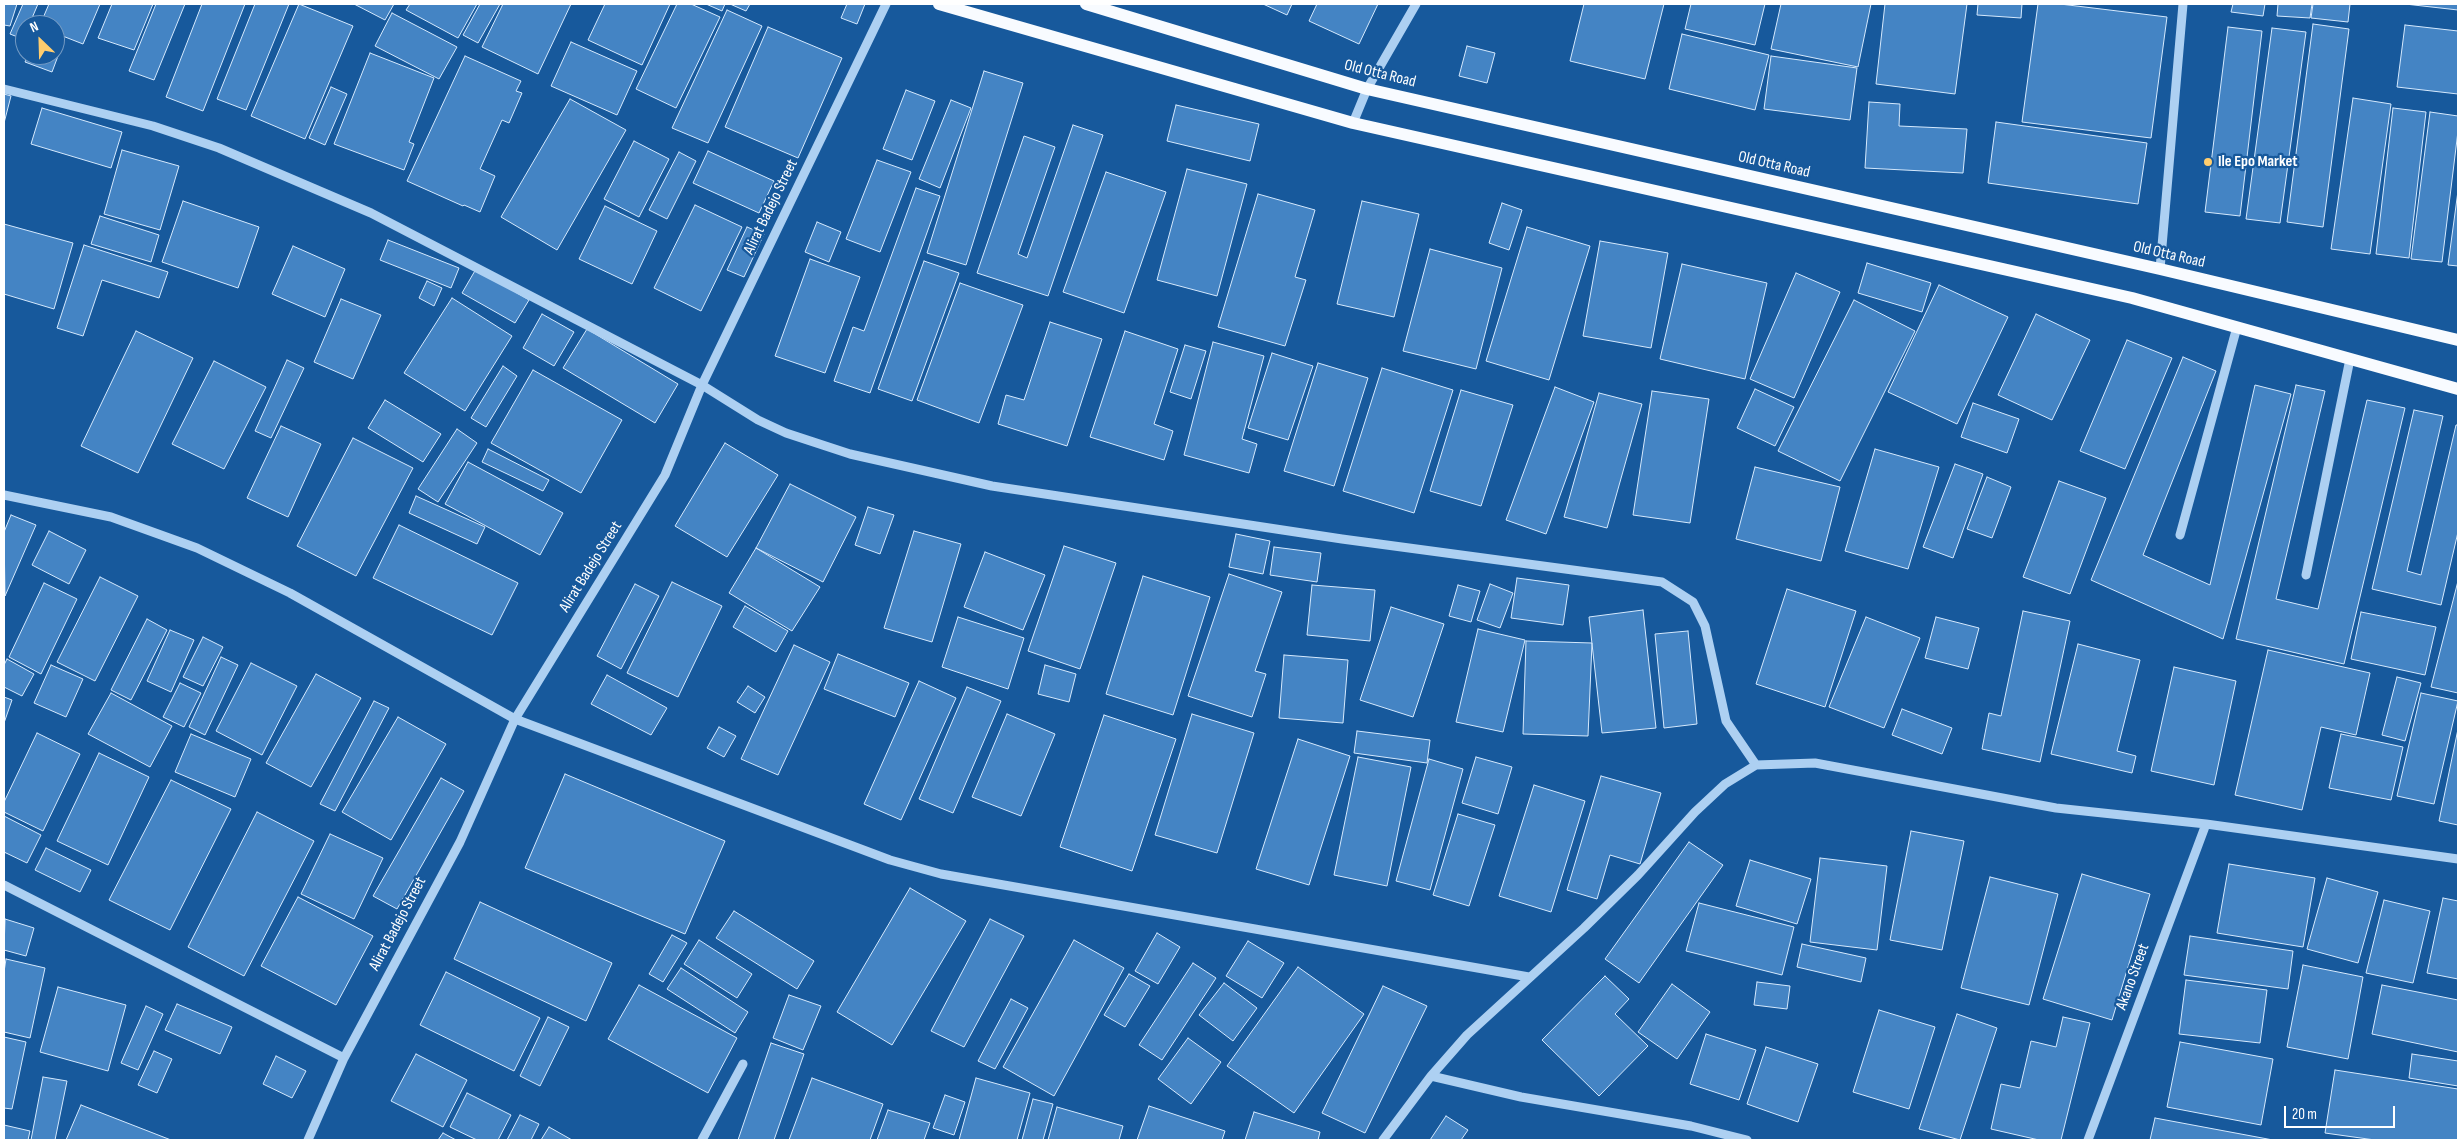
<!DOCTYPE html>
<html>
<head>
<meta charset="utf-8">
<style>
  body { margin:0 }
  #map { position:relative; width:2462px; height:1144px; overflow:hidden; background:#17599c; font-family:"Sofia Sans Condensed",sans-serif }
  canvas { display:block }
  .frame { position:absolute; inset:0; border:5px solid #fff; pointer-events:none }
  .north { position:absolute; left:15px; top:15px; width:50px; height:50px; box-sizing:border-box; background:#17599c; border:1px solid #749bc4; border-radius:50%; rotate:336deg; font-size:14px; font-weight:700; line-height:20px; text-align:center; color:#fff }
  .north::after { content:''; display:block; margin:auto; width:18px; height:22px; background:#ffcd6e; clip-path:polygon(50% 0,100% 100%,50% 72%,0 100%) }
  .scale { position:absolute; left:2284px; top:1106px; width:111px; height:22px; box-sizing:border-box; border:2px solid #fff; border-top:0; padding-left:6px; font-size:15px; line-height:18px; white-space:nowrap; color:#fff; -webkit-text-stroke:4px #17599c; paint-order:stroke }
</style>
</head>
<body>
<div id="map">
<canvas width="2462" height="1144"></canvas>
<div class="frame"></div>
<div class="north">N</div>
<div class="scale">20 m</div>
</div>
<script>
const ctx = document.querySelector('canvas').getContext('2d');
ctx.lineJoin = 'round';
function fill(path, color) {
  ctx.fillStyle = color;
  ctx.fill(path, 'evenodd');
}
function toPath(rows) {
  const path = new Path2D();
  for (const r of rows) {
    path.moveTo(r[0], r[1]);
    for (let i = 2; i < r.length; i += 2) path.lineTo(r[i], r[i + 1]);
  }
  return path;
}
function stroke(path, color, width, dash) {
  ctx.strokeStyle = color;
  ctx.lineWidth = width;
  ctx.lineCap = dash ? 'butt' : 'round';
  ctx.setLineDash(dash || []);
  ctx.stroke(path);
}
function label(font, color, halo, rows, align = 'center') {
  ctx.font = font + ' "Sofia Sans Condensed",sans-serif';
  ctx.lineWidth = 4.5;
  ctx.setLineDash([]);
  ctx.textBaseline = 'middle';
  ctx.strokeStyle = halo;
  ctx.fillStyle = color;
  for (const [text, x, y, turn = 0] of rows) {
    ctx.save();
    ctx.translate(x, y);
    ctx.rotate((+turn || 0) * Math.PI / 180);
    ctx.textAlign = isNaN(turn) ? turn : align;
    if (halo) ctx.strokeText(text, 0, 0);
    ctx.fillText(text, 0, 0);
    ctx.restore();
  }
}
const building = toPath([
  [4,4,17,4,10,26,4,25,4,4],
  [23,4,38,4,29,25,25,25,23,39,10,34,23,4],
  [49,4,100,4,83,44,55,33,55,25,40,25,49,4],
  [112,4,153,4,134,50,98,38,112,4],
  [156,4,185,4,154,80,129,71,156,4],
  [202,4,245,4,203,111,166,97,202,4],
  [255,4,289,4,246,110,217,99,255,4],
  [299,4,353,26,305,139,251,116,299,4],
  [354,4,394,4,385,20,354,4],
  [410,4,477,4,458,38,406,10,410,4],
  [480,4,500,4,478,43,463,35,480,4],
  [503,4,571,4,538,74,482,47,503,4],
  [605,4,670,4,642,65,588,40,605,4],
  [677,4,691,4,720,17,676,108,636,89,677,4],
  [706,4,725,4,722,11,706,4],
  [730,4,750,4,746,11,730,4],
  [847,4,865,4,857,24,841,18,847,4],
  [1263,4,1292,4,1287,15,1263,4],
  [1317,4,1378,4,1359,44,1309,21,1317,4],
  [1584,4,1664,4,1645,79,1570,61,1584,4],
  [1691,4,1765,4,1755,45,1685,29,1691,4],
  [1781,4,1871,4,1858,67,1771,49,1781,4],
  [1885,4,1967,4,1955,94,1876,84,1885,4],
  [1978,4,2022,4,2021,18,1977,15,1978,4],
  [2038,4,2060,4,2167,17,2151,138,2022,122,2038,4],
  [2233,4,2265,4,2263,16,2231,12,2233,4],
  [2278,4,2312,4,2310,18,2277,16,2278,4],
  [2313,4,2350,4,2348,22,2311,18,2313,4],
  [2405,4,2458,4,2458,10,2405,4],
  [727,10,762,26,708,143,672,128,727,10],
  [392,13,457,47,439,79,375,46,392,13],
  [2313,24,2349,29,2323,227,2287,222,2313,24],
  [2405,25,2458,31,2458,94,2397,87,2405,25],
  [768,27,842,58,798,158,725,127,768,27],
  [2228,27,2262,31,2240,216,2205,212,2228,27],
  [2272,28,2306,32,2280,223,2246,219,2272,28],
  [1682,34,1769,55,1755,110,1669,89,1682,34],
  [55,37,64,40,52,72,25,62,28,55,55,55,55,37],
  [571,42,637,71,617,115,551,86,571,42],
  [1467,46,1495,53,1487,83,1459,76,1467,46],
  [370,53,434,78,409,142,414,144,404,170,334,144,370,53],
  [465,56,521,81,516,91,522,93,509,123,502,120,480,169,495,176,480,212,464,205,463,206,407,181,465,56],
  [1771,56,1857,68,1850,120,1764,109,1771,56],
  [984,71,1023,83,966,265,927,253,984,71],
  [331,87,347,94,325,145,309,138,331,87],
  [906,90,935,101,912,160,883,149,906,90],
  [4,94,11,96,4,123,4,94],
  [2353,98,2391,104,2370,254,2331,249,2353,98],
  [570,99,626,130,557,250,501,217,570,99],
  [951,100,971,108,940,188,919,179,951,100],
  [1869,102,1900,104,1899,126,1967,129,1963,173,1865,168,1869,102],
  [1176,105,1259,124,1250,161,1167,141,1176,105],
  [42,108,122,132,111,168,31,144,42,108],
  [2393,108,2426,112,2409,258,2376,254,2393,108],
  [2430,112,2458,116,2458,131,2442,262,2411,259,2430,112],
  [1996,122,2147,143,2138,204,1988,183,1996,122],
  [1073,125,1103,135,1048,296,977,273,1024,136,1055,147,1018,254,1027,258,1073,125],
  [634,141,669,159,639,217,604,199,634,141],
  [122,150,179,166,160,230,104,214,122,150],
  [708,151,774,181,759,213,693,183,708,151],
  [679,152,696,161,667,219,649,210,679,152],
  [877,160,911,172,880,252,846,239,877,160],
  [1187,169,1247,184,1217,296,1157,280,1187,169],
  [1106,172,1166,192,1124,313,1063,292,1106,172],
  [916,188,940,196,870,393,834,381,853,327,864,331,916,188],
  [2458,191,2458,266,2448,265,2458,191],
  [1258,194,1315,210,1295,277,1306,280,1285,346,1218,327,1258,194],
  [183,201,259,227,238,288,162,262,183,201],
  [1362,201,1419,214,1394,317,1337,304,1362,201],
  [1502,203,1522,210,1509,250,1489,243,1502,203],
  [695,205,742,227,701,311,654,288,695,205],
  [605,206,657,231,632,284,579,259,605,206],
  [100,216,159,235,151,262,91,244,100,216],
  [817,222,841,232,829,262,805,252,817,222],
  [4,224,73,243,54,309,4,294,4,224],
  [747,227,764,234,744,277,727,270,747,227],
  [1527,227,1590,246,1549,380,1486,361,1527,227],
  [388,240,459,268,451,288,380,260,388,240],
  [1600,241,1668,253,1651,348,1583,336,1600,241],
  [84,245,168,272,159,298,102,280,83,336,57,328,84,245],
  [293,246,345,269,325,317,272,294,293,246],
  [1430,249,1502,268,1476,369,1403,351,1430,249],
  [810,259,860,277,825,373,775,356,810,259],
  [924,261,959,273,912,401,878,389,924,261],
  [1867,263,1931,283,1922,312,1858,293,1867,263],
  [1682,264,1767,283,1745,379,1660,359,1682,264],
  [476,269,529,300,515,323,462,293,476,269],
  [1796,273,1840,292,1794,398,1750,379,1796,273],
  [427,281,442,288,434,306,419,298,427,281],
  [960,283,1023,305,979,423,917,400,960,283],
  [1939,285,2008,317,1957,424,1888,392,1939,285],
  [452,298,512,336,465,411,404,373,452,298],
  [341,299,381,315,353,379,314,362,341,299],
  [1854,300,1915,331,1840,481,1778,451,1854,300],
  [542,314,574,332,554,366,523,348,542,314],
  [2036,314,2090,340,2052,420,1998,395,2036,314],
  [1050,322,1102,339,1067,446,998,424,1006,395,1024,400,1050,322],
  [587,329,678,384,655,423,563,368,587,329],
  [136,331,193,358,138,473,81,446,136,331],
  [1125,331,1178,349,1154,424,1173,431,1164,460,1090,437,1125,331],
  [2127,340,2172,358,2125,469,2080,451,2127,340],
  [1213,342,1264,356,1242,439,1257,444,1249,473,1184,455,1213,342],
  [1185,345,1206,351,1191,399,1170,392,1185,345],
  [1272,353,1313,366,1288,440,1248,428,1272,353],
  [2183,357,2216,371,2143,555,2210,585,2255,385,2291,394,2223,639,2091,580,2183,357],
  [287,360,304,368,271,438,255,431,287,360],
  [214,361,266,387,224,469,172,444,214,361],
  [1318,363,1368,378,1334,486,1284,471,1318,363],
  [503,366,517,376,486,427,471,418,503,366],
  [1382,368,1453,390,1414,513,1343,491,1382,368],
  [533,370,622,420,581,493,491,443,533,370],
  [2296,385,2325,391,2276,599,2318,609,2367,400,2405,408,2344,664,2236,639,2296,385],
  [1555,387,1594,402,1546,534,1506,520,1555,387],
  [1755,389,1794,407,1775,446,1737,428,1755,389],
  [1461,390,1513,405,1481,506,1430,491,1461,390],
  [1652,391,1709,399,1690,523,1633,515,1652,391],
  [1599,393,1642,404,1607,528,1564,517,1599,393],
  [385,400,441,434,423,462,368,428,385,400],
  [1973,403,2019,419,2007,453,1961,437,1973,403],
  [2414,410,2443,416,2407,571,2421,575,2456,425,2458,425,2458,532,2441,605,2372,589,2414,410],
  [281,426,321,444,288,517,247,498,281,426],
  [457,429,477,443,438,502,418,489,457,429],
  [353,438,413,468,356,576,297,546,353,438],
  [725,443,778,475,727,557,675,526,725,443],
  [488,449,549,480,543,491,482,462,488,449],
  [1875,449,1939,467,1908,569,1845,551,1875,449],
  [468,462,563,513,540,555,445,504,468,462],
  [1955,464,1983,474,1953,558,1923,547,1955,464],
  [1755,467,1840,487,1821,561,1736,539,1755,467],
  [1987,477,2011,487,1992,538,1967,529,1987,477],
  [2059,481,2106,498,2070,594,2023,577,2059,481],
  [790,484,856,517,823,582,756,548,790,484],
  [416,496,485,527,477,544,409,513,416,496],
  [868,507,894,515,880,554,855,545,868,507],
  [11,515,36,525,5,596,4,532,11,515],
  [399,525,518,583,492,635,373,578,399,525],
  [49,531,86,550,69,584,32,565,49,531],
  [914,531,961,544,932,642,884,628,914,531],
  [1236,534,1270,541,1263,574,1229,567,1236,534],
  [1064,546,1116,563,1080,669,1028,651,1064,546],
  [1274,547,1321,553,1317,582,1270,575,1274,547],
  [756,548,820,587,792,631,729,593,756,548],
  [985,552,1045,575,1023,630,964,607,985,552],
  [1229,574,1282,592,1255,671,1266,674,1252,717,1188,696,1229,574],
  [1143,576,1210,597,1173,715,1106,694,1143,576],
  [100,577,138,596,95,681,57,662,100,577],
  [1517,578,1569,585,1563,625,1511,618,1517,578],
  [2458,581,2458,693,2431,687,2458,581],
  [672,582,722,606,678,697,627,673,672,582],
  [44,583,77,599,41,674,9,657,44,583],
  [635,584,659,596,621,669,597,656,635,584],
  [1490,584,1513,593,1500,628,1477,620,1490,584],
  [1312,585,1375,590,1370,641,1307,635,1312,585],
  [1458,585,1480,591,1471,622,1449,616,1458,585],
  [1787,589,1856,611,1825,707,1756,684,1787,589],
  [745,606,788,631,776,652,733,627,745,606],
  [1391,607,1444,624,1413,717,1360,700,1391,607],
  [1643,610,1656,728,1602,733,1589,617,1643,610],
  [2023,611,2070,621,2040,762,1982,749,1989,713,2001,716,2023,611],
  [2361,612,2436,627,2425,675,2351,659,2361,612],
  [958,617,1024,638,1008,689,942,667,958,617],
  [1866,617,1920,638,1884,728,1829,707,1866,617],
  [1936,617,1979,628,1968,669,1925,658,1936,617],
  [147,619,167,630,131,700,111,690,147,619],
  [1478,629,1525,640,1503,732,1456,722,1478,629],
  [170,630,194,640,171,692,147,681,170,630],
  [1688,631,1697,724,1664,728,1655,634,1688,631],
  [203,637,223,647,203,686,183,677,203,637],
  [1526,641,1592,643,1588,736,1523,734,1526,641],
  [2078,644,2140,660,2117,751,2136,756,2132,773,2051,754,2078,644],
  [794,645,830,662,778,775,741,759,794,645],
  [2268,650,2370,673,2356,735,2321,727,2302,810,2235,795,2268,650],
  [838,654,909,683,895,717,824,689,838,654],
  [1284,655,1348,660,1343,723,1279,718,1284,655],
  [221,657,238,665,205,735,189,727,221,657],
  [7,659,34,674,22,696,4,687,4,665,7,659],
  [251,663,297,686,262,755,216,731,251,663],
  [51,665,83,679,66,717,34,703,51,665],
  [1045,665,1076,674,1069,702,1038,694,1045,665],
  [2174,667,2236,681,2214,785,2151,771,2174,667],
  [316,674,361,698,311,787,266,763,316,674],
  [607,675,667,708,651,735,591,704,607,675],
  [2397,677,2421,683,2405,741,2382,735,2397,677],
  [919,681,956,698,901,820,864,804,919,681],
  [180,683,201,693,184,727,163,717,180,683],
  [748,686,765,697,755,713,737,702,748,686],
  [967,687,1001,701,953,813,919,799,967,687],
  [111,693,172,726,150,767,88,734,111,693],
  [2421,693,2458,701,2434,804,2397,796,2421,693],
  [4,697,12,700,4,723,4,697],
  [374,701,389,708,335,811,320,804,374,701],
  [1902,709,1952,728,1942,754,1892,735,1902,709],
  [1007,714,1055,734,1021,816,972,797,1007,714],
  [1192,714,1254,733,1217,853,1155,835,1192,714],
  [1104,715,1176,739,1132,871,1060,847,1104,715],
  [398,717,446,744,391,840,342,812,398,717],
  [719,727,736,736,724,757,707,748,719,727],
  [2458,729,2458,825,2439,821,2458,729],
  [1357,731,1430,740,1427,763,1354,753,1357,731],
  [37,733,80,754,43,831,4,812,4,802,37,733],
  [191,734,251,759,235,797,175,772,191,734],
  [2341,734,2403,747,2391,800,2329,788,2341,734],
  [1298,739,1350,756,1309,885,1256,869,1298,739],
  [99,753,149,777,108,865,57,841,99,753],
  [1358,757,1411,767,1387,886,1334,875,1358,757],
  [1476,757,1512,767,1498,814,1462,803,1476,757],
  [1429,759,1463,769,1430,890,1396,881,1429,759],
  [565,774,725,841,685,934,525,868,565,774],
  [1601,776,1661,793,1640,864,1610,855,1597,899,1567,890,1601,776],
  [441,778,464,791,397,909,373,896,441,778],
  [171,780,231,809,170,930,109,900,171,780],
  [1534,785,1585,801,1551,912,1499,896,1534,785],
  [257,812,314,841,244,976,188,947,257,812],
  [1458,814,1495,825,1469,906,1433,895,1458,814],
  [4,816,41,835,27,863,4,852,4,816],
  [1911,831,1964,841,1942,950,1890,940,1911,831],
  [330,834,383,858,354,919,301,894,330,834],
  [1689,842,1723,865,1639,983,1605,959,1689,842],
  [46,848,91,870,80,892,35,870,46,848],
  [1820,858,1887,866,1877,950,1810,942,1820,858],
  [1750,860,1811,879,1797,924,1736,906,1750,860],
  [2229,864,2315,878,2303,947,2217,933,2229,864],
  [2082,874,2150,894,2112,1020,2043,999,2082,874],
  [1990,877,2058,894,2029,1005,1961,988,1990,877],
  [2327,878,2378,892,2358,963,2307,949,2327,878],
  [910,888,966,921,892,1045,837,1012,910,888],
  [298,897,373,936,336,1005,261,966,298,897],
  [2443,898,2458,901,2458,979,2427,973,2443,898],
  [2384,900,2430,911,2413,983,2366,973,2384,900],
  [480,902,612,963,586,1021,454,959,480,902],
  [1699,903,1794,927,1782,975,1686,951,1699,903],
  [734,911,814,961,797,989,716,938,734,911],
  [5,919,34,928,26,956,4,950,5,919],
  [990,919,1024,936,964,1047,931,1031,990,919],
  [1157,933,1180,947,1158,984,1135,971,1157,933],
  [672,935,687,943,663,982,649,974,672,935],
  [2190,936,2293,951,2288,989,2184,975,2190,936],
  [699,940,752,974,737,998,684,964,699,940],
  [1074,940,1124,968,1054,1096,1003,1067,1074,940],
  [1248,941,1284,963,1262,998,1226,976,1248,941],
  [1802,944,1866,958,1861,982,1797,967,1802,944],
  [6,959,45,968,30,1038,4,1032,4,972,6,959],
  [1193,963,1216,978,1162,1060,1139,1045,1193,963],
  [2303,965,2363,977,2348,1059,2287,1047,2303,965],
  [1298,967,1364,1014,1294,1113,1227,1066,1298,967],
  [681,968,748,1012,735,1033,667,989,681,968],
  [446,972,540,1018,514,1071,420,1025,446,972],
  [1129,974,1150,986,1125,1027,1104,1015,1129,974],
  [1605,976,1629,999,1615,1014,1648,1046,1599,1096,1542,1040,1605,976],
  [2186,980,2267,990,2260,1043,2179,1034,2186,980],
  [1757,982,1790,986,1787,1009,1754,1005,1757,982],
  [1224,983,1257,1008,1233,1041,1199,1015,1224,983],
  [1672,984,1710,1012,1677,1059,1638,1032,1672,984],
  [639,985,737,1038,708,1093,608,1039,639,985],
  [2382,985,2458,1000,2458,1052,2372,1034,2382,985],
  [1383,986,1427,1006,1365,1133,1322,1113,1383,986],
  [58,987,126,1005,108,1071,40,1052,58,987],
  [789,995,821,1006,803,1050,773,1038,789,995],
  [1011,999,1028,1008,995,1069,978,1061,1011,999],
  [177,1004,232,1027,220,1054,165,1030,177,1004],
  [146,1006,163,1014,138,1070,121,1063,146,1006],
  [1879,1010,1935,1027,1909,1109,1853,1092,1879,1010],
  [1957,1014,1997,1028,1960,1140,1919,1129,1957,1014],
  [548,1017,569,1027,540,1086,520,1076,548,1017],
  [2063,1017,2090,1023,2061,1140,2039,1140,1991,1129,2001,1084,2020,1088,2031,1041,2056,1047,2063,1017],
  [1706,1034,1756,1050,1739,1100,1690,1084,1706,1034],
  [4,1037,26,1042,12,1109,4,1108,4,1037],
  [1188,1038,1221,1062,1191,1104,1158,1079,1188,1038],
  [2180,1042,2273,1059,2261,1125,2167,1107,2180,1042],
  [771,1043,804,1054,774,1140,738,1140,771,1043],
  [1766,1047,1818,1064,1798,1122,1747,1104,1766,1047],
  [154,1051,172,1059,157,1093,138,1085,154,1051],
  [416,1054,467,1080,443,1127,391,1101,416,1054],
  [2412,1054,2458,1061,2458,1086,2409,1078,2412,1054],
  [276,1056,306,1071,292,1098,263,1084,276,1056],
  [2335,1070,2458,1089,2458,1140,2375,1140,2325,1133,2335,1070],
  [43,1077,67,1081,55,1140,31,1140,43,1077],
  [812,1078,883,1104,870,1140,789,1140,812,1078],
  [976,1078,1030,1093,1017,1140,959,1140,976,1078],
  [467,1093,511,1115,498,1140,477,1140,450,1127,467,1093],
  [945,1095,965,1102,954,1135,933,1128,945,1095],
  [1033,1099,1053,1104,1043,1140,1022,1140,1033,1099],
  [81,1105,171,1140,66,1140,81,1105],
  [1149,1106,1225,1131,1222,1140,1137,1140,1149,1106],
  [1057,1107,1123,1126,1119,1140,1048,1140,1057,1107],
  [888,1110,930,1123,924,1140,877,1140,888,1110],
  [1254,1112,1320,1132,1318,1140,1245,1140,1254,1112],
  [520,1115,539,1124,531,1140,507,1140,520,1115],
  [1446,1116,1468,1130,1461,1140,1430,1140,1446,1116],
  [2155,1118,2273,1140,2150,1140,2155,1118],
  [4,1125,30,1131,28,1140,4,1140,4,1125],
  [549,1127,572,1140,541,1140,549,1127],
  [443,1133,456,1140,438,1140,443,1133]
]);
const minor = toPath([
  [4,89,153,126,219,148,371,213,702,385,758,420,786,433,850,454,992,486,1342,539,1662,582,1693,602,1705,626,1726,721,1756,765],
  [1353,123,1367,89,1416,4],
  [2160,269,2183,4],
  [4,495,111,517,197,548,290,593,515,719,890,860,941,874,1529,977],
  [2180,535,2237,327],
  [2306,575,2350,359],
  [4,885,344,1058],
  [1431,1076,1521,1097,1691,1126,1747,1140],
  [308,1140,344,1058,460,842,515,719,665,475,702,385,886,4],
  [702,1140,743,1064],
  [1383,1140,1431,1076,1467,1035,1584,928,1638,875,1695,812,1725,784,1756,765,1815,763,2056,808,2206,824,2458,859],
  [2088,1140,2206,824]
]);
const major = toPath([
  [939,4,1353,123,2132,298,2458,389],
  [1086,4,1367,89,2160,269,2458,340]
]);
const markers = [
  [2208,162,5,"#ffcd6e"]
];
const streetNames = [
  ["Old Otta Road",1380,74,14],
  ["Old Otta Road",1774,165,13],
  ["Alirat Badejo Street",771,207,-64],
  ["Old Otta Road",2169,255,13],
  ["Alirat Badejo Street",591,567,-58],
  ["Alirat Badejo Street",398,924,-62],
  ["Akano Street",2133,977,-70]
];
const poiNames = [
  ["Ile Epo Market",2218,162]
];
fill(building, '#4484c4');
stroke(building, '#d5e9fd', 1);
stroke(minor, '#add0f2', 9);
stroke(major, '#f8fbff', 12);
for (const [x, y, r, color] of markers) {
  const dot = new Path2D();
  dot.arc(x, y, r, 0, 2 * Math.PI);
  ctx.fillStyle = color;
  ctx.fill(dot);
  stroke(dot, '#17599c', 2);
}
label('16px', '#fff', '#17599c', streetNames);
label('bold 16px', '#fff', '#17599c', poiNames, 'left');
</script>
</body>
</html>
